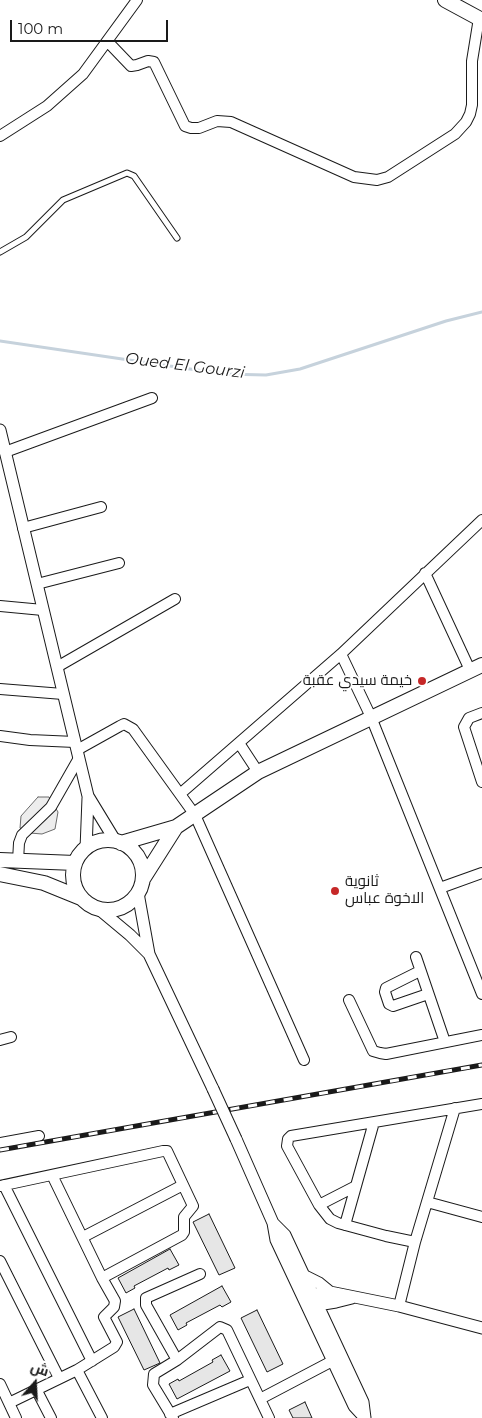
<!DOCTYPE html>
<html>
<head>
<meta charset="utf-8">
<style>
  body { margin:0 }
  #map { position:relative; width:482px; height:1418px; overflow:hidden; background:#fff; font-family:Montserrat,Cairo,sans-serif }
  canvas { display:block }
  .north { position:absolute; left:10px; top:1358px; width:50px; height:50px; -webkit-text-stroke:4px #fff; paint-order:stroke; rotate:19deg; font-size:14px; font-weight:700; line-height:20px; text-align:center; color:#1a1a1a }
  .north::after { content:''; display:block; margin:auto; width:18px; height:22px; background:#1a1a1a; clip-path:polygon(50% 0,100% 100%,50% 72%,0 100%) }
  .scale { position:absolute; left:10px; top:20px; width:158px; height:22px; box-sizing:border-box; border:2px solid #1a1a1a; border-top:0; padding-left:6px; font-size:15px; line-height:18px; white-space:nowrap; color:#1a1a1a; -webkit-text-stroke:4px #fff; paint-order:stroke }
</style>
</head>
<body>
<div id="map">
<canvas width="482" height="1418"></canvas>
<div class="north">ش</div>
<div class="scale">100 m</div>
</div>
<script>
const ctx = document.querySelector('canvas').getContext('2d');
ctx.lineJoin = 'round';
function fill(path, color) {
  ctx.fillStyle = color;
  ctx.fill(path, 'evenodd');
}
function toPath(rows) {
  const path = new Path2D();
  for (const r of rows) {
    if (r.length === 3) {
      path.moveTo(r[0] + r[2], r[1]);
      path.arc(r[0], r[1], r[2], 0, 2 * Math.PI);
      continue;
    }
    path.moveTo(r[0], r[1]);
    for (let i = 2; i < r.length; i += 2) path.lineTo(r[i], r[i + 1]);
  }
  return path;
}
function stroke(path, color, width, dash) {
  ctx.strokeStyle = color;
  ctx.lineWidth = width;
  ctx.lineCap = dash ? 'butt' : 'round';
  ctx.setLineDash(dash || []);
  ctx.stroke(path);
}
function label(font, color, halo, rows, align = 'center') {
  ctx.font = font + ' Montserrat,Cairo,sans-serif';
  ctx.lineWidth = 4;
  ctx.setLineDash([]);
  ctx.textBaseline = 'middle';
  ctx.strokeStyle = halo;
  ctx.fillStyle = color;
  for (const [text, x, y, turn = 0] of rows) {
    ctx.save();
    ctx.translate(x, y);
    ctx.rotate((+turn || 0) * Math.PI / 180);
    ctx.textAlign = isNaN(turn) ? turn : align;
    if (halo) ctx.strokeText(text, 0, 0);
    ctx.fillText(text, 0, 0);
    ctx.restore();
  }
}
const parking = toPath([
  [38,797,49,797,58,812,55,829,42,834,30,833,20,828,21,816,38,797]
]);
const stream = toPath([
  [0,341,224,374,266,375,300,369,446,321,482,312]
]);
const building = toPath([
  [209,1214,235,1268,219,1275,193,1222,209,1214],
  [170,1249,179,1265,169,1270,168,1268,134,1286,135,1288,126,1293,118,1278,170,1249],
  [222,1286,231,1302,222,1307,220,1305,186,1323,187,1325,178,1330,170,1315,222,1286],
  [134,1309,160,1363,144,1370,118,1317,134,1309],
  [257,1310,283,1364,267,1372,241,1318,257,1310],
  [221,1355,230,1371,177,1399,169,1384,178,1379,179,1381,213,1362,212,1360,221,1355],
  [305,1402,312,1418,293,1418,289,1410,305,1402]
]);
const service = toPath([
  [0,252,26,237,63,200,127,173,134,176,177,238]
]);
const minor = toPath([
  [107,41,131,66,137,65,148,61,154,62,185,126,191,128,199,128,217,121,231,122,354,177,377,180,388,177,455,134,466,122,470,114,472,105,472,61,479,18],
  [0,136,47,106,83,74,137,0],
  [5,452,152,398],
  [23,528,101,507],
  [425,573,470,670],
  [37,584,119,563],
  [0,606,43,610],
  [341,654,371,717,482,994],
  [57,667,175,599],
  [0,689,63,694],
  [482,713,469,718,464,727,482,782],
  [0,736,30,740,75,742],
  [239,743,258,772],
  [77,750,120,726,124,724,133,729,195,815,304,1060],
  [180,794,341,654,482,520],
  [18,861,19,843,22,835,51,807,79,758],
  [440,888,482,873],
  [416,957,445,1042],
  [420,971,386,988,385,992,389,1004,393,1006,428,994],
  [349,1000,373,1051,380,1053,386,1054,482,1035],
  [0,1040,11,1037],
  [0,1143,39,1136],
  [4,1185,92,1361],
  [0,1186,163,1151,167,1151,193,1206,184,1217,184,1232,182,1235,102,1278],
  [427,1202,482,1217],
  [319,1205,356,1186],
  [345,1225,374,1122],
  [83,1237,183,1185],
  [415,1242,386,1236,338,1223,330,1219,319,1205,287,1146,288,1139,291,1136,482,1104],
  [0,1261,59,1378],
  [200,1274,146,1298,146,1305,177,1360,220,1327,227,1330,269,1418],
  [399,1306,415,1242,455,1108],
  [77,1370,102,1418],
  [0,1384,16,1418],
  [36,1389,51,1418],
  [260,1399,338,1358],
  [9,1403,77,1370,114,1347,117,1342,104,1317,114,1307,115,1301,102,1278,52,1175],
  [170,1414,250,1380],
  [173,1418,153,1385,154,1374,177,1360]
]);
const tertiary = toPath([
  [0,430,88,796,116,842],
  [86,849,88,798],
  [138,893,149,954,213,1089],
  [100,910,130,935,149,954],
  [236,1139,273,1223,276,1240,354,1406,365,1418],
  [273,1223,285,1235,363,1402,365,1418],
  [303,1275,319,1283,330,1292],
  [306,1295,330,1292,399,1306,482,1328],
  [311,1306,336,1302,352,1298]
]);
const secondary = toPath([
  [445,0,482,20],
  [108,875,35],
  [121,843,176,827,258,772,482,665],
  [0,860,75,863],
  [0,874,44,883,81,898],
  [143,879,176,827]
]);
const rail = toPath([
  [0,1150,482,1065]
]);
const tertiaryBridge = toPath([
  [213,1089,236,1139]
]);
const markers = [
  [422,681,5,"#c62828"],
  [335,891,5,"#c62828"]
];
const poiNames = [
  ["خيمة سيدي عقبة",412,681],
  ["ثانوية",345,882,"left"],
  ["الاخوة عباس",345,899,"left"]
];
const waterNames = [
  ["Oued El Gourzi",185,366,7]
];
fill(parking, '#ededed');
stroke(parking, '#6a6a6a', 1);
stroke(stream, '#c6d2dc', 3);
fill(building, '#e6e6e6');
stroke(building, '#1a1a1a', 1);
stroke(service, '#1a1a1a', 7);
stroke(minor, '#1a1a1a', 12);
stroke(tertiary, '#1a1a1a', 13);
stroke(secondary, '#1a1a1a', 16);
stroke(service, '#fff', 5);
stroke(minor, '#fff', 10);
stroke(tertiary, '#fff', 11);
stroke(secondary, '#fff', 14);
stroke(rail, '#1a1a1a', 5);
stroke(rail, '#fff', 3, [9]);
stroke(tertiaryBridge, '#1a1a1a', 13, []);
stroke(tertiaryBridge, '#fff', 11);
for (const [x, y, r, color] of markers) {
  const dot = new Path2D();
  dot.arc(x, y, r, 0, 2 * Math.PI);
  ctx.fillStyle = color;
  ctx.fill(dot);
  stroke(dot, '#fff', 2);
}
label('15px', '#1a1a1a', '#fff', poiNames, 'right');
label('italic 16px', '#1a1a1a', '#fff', waterNames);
</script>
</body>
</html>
